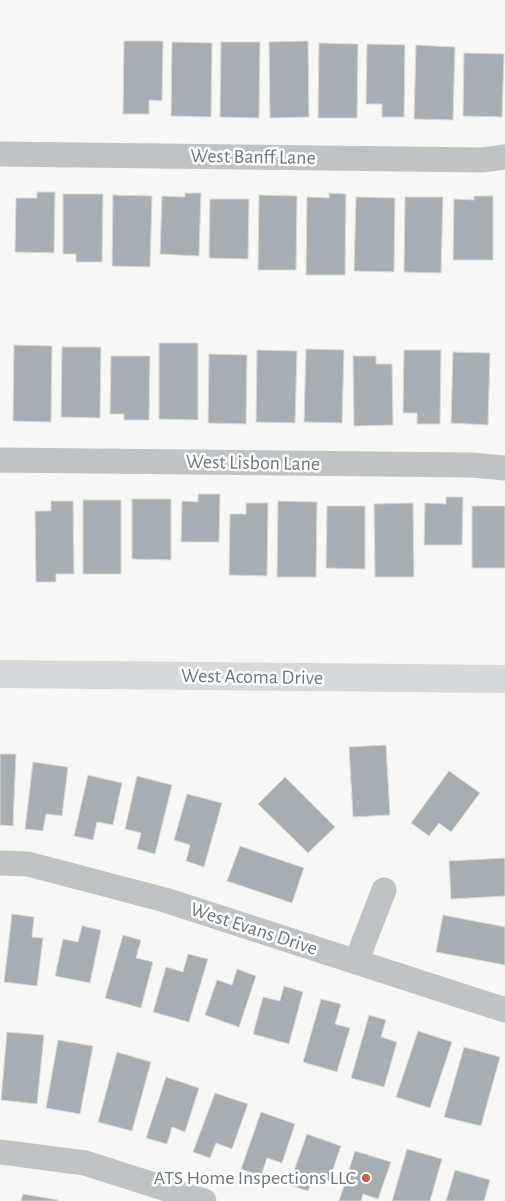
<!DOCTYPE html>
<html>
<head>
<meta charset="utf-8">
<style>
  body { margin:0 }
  canvas { display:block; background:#f7f7f5 }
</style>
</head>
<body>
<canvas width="505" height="1201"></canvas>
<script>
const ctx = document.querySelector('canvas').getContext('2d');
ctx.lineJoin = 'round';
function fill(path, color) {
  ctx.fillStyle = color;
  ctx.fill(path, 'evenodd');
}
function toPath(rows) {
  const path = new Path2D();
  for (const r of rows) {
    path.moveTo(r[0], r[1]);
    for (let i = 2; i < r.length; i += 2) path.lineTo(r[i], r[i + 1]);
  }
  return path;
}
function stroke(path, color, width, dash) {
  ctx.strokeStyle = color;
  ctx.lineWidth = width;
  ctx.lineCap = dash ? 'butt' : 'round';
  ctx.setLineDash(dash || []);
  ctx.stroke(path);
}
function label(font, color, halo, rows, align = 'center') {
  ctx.font = font + ' "Alegreya Sans",sans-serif';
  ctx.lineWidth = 5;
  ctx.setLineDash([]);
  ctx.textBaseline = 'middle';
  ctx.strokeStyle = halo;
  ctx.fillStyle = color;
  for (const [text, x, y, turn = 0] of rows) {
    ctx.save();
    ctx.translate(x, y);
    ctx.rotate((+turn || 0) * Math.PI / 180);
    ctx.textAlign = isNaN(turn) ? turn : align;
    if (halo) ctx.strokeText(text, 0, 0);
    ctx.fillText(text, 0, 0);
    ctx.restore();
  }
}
const building = toPath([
  [124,41,163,41,162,101,149,100,149,114,123,114,124,41],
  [308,41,309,117,270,118,269,42,308,41],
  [172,42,212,43,211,117,171,116,172,42],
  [221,42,260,42,259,118,220,117,221,42],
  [319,43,358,44,357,118,318,118,319,43],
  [367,44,405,45,404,117,382,117,382,104,366,104,367,44],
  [416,45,455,47,453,120,414,119,416,45],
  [464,53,504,54,502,117,463,116,464,53],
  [37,192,55,192,54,253,15,252,16,198,37,198,37,192],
  [185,193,201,193,199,256,160,254,162,196,185,197,185,193],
  [329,193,346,194,345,275,306,275,307,197,329,198,329,193],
  [63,194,103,194,102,262,76,262,76,254,63,254,63,194],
  [113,195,152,196,150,267,112,266,113,195],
  [259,195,297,196,296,270,258,270,259,195],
  [474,196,493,196,493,260,453,260,454,199,474,200,474,196],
  [356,197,395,198,394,272,354,271,356,197],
  [405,197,443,197,441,273,404,272,405,197],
  [210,199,249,199,248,259,209,258,210,199],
  [159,343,198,343,198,420,159,419,159,343],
  [14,345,52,346,51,422,13,421,14,345],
  [62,347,101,347,100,418,61,417,62,347],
  [306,349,344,350,342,423,304,422,306,349],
  [257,350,297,351,295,423,256,422,257,350],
  [404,350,441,350,440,424,417,424,417,413,403,413,404,350],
  [453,352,490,353,488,425,451,423,453,352],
  [209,354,247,355,246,424,208,423,209,354],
  [111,356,150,356,149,420,124,420,124,414,110,414,111,356],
  [353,356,376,356,376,364,392,364,393,425,354,426,353,356],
  [198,494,220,494,219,542,181,542,182,501,198,502,198,494],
  [446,497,463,497,462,545,424,545,425,503,446,504,446,497],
  [132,499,171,499,171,560,132,559,132,499],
  [83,500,121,500,121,574,83,574,83,500],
  [51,501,73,501,74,574,56,574,56,582,36,582,35,511,51,511,51,501],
  [278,501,317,502,316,577,277,577,278,501],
  [246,503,268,503,267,576,229,575,230,514,246,514,246,503],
  [413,503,414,577,375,577,374,504,413,503],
  [327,506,365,506,365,569,326,568,327,506],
  [472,506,505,506,505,568,472,568,472,506],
  [386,745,390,815,353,817,349,747,386,745],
  [0,754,16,754,13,826,0,825,0,754],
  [33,762,68,767,62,816,46,814,43,831,25,829,33,762],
  [449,771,480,793,451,832,439,823,429,836,411,823,449,771],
  [88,775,122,783,113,825,97,822,93,840,74,836,88,775],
  [137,776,172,785,155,854,137,849,141,833,125,829,137,776],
  [285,777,335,827,308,853,258,804,285,777],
  [187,794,222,803,204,867,186,861,190,845,174,840,187,794],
  [240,846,304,868,292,903,227,881,240,846],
  [505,858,505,896,451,899,449,861,505,858],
  [12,914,34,917,32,937,43,938,37,986,4,982,12,914],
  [443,915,505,927,505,965,436,952,443,915],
  [82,926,101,930,90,983,55,976,63,939,78,942,82,926],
  [123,935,141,940,136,958,153,962,141,1008,105,998,123,935],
  [188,954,208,959,189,1022,153,1012,166,967,183,972,188,954],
  [237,969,256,976,239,1027,205,1015,217,980,232,985,237,969],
  [284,986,303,992,289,1044,253,1034,263,997,280,1001,284,986],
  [321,999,341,1004,335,1024,350,1028,337,1072,303,1062,321,999],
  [369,1015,386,1020,381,1037,397,1042,384,1087,351,1078,369,1015],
  [418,1031,452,1042,430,1108,396,1097,418,1031],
  [7,1032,44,1035,37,1104,1,1100,7,1032],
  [58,1040,93,1046,80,1114,46,1108,58,1040],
  [464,1047,500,1057,481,1126,444,1117,464,1047],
  [117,1052,151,1062,132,1131,98,1122,117,1052],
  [166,1077,199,1088,185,1132,172,1127,167,1144,146,1138,166,1077],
  [215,1093,248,1104,232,1149,216,1143,210,1158,193,1152,215,1093],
  [261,1112,295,1124,282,1163,267,1158,261,1176,241,1169,261,1112],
  [307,1134,341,1146,329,1181,314,1176,308,1191,289,1185,307,1134],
  [407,1149,442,1159,430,1201,392,1201,407,1149],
  [355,1151,391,1162,378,1199,363,1194,361,1201,339,1201,355,1151],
  [455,1170,490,1180,484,1201,446,1201,455,1170],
  [23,1194,58,1200,58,1201,21,1201,23,1194]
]);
const street = toPath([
  [0,154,482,160,505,157],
  [0,460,472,465,505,468],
  [0,863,28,864,165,900,505,1010],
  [356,962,384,890],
  [0,1152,85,1163,204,1201]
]);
const secondary = toPath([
  [0,674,505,679]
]);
const markers = [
  [366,1178,5,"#cd6040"]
];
const streetNames = [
  ["West Banff Lane",253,157,1],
  ["West Lisbon Lane",253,463,1],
  ["West Acoma Drive",252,677,1],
  ["West Evans Drive",254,929,18]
];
const poiNames = [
  ["ATS Home Inspections LLC",356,1178]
];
fill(building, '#a7aeb3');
stroke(building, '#d9d9d8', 1);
stroke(street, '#bfc3c6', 25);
stroke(secondary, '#d5d9dc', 28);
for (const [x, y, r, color] of markers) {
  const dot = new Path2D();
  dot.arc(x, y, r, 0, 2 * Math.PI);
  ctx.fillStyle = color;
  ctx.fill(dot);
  stroke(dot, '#fff', 2);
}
label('20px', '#6a7882', '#fff', streetNames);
label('20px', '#6a7882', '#fff', poiNames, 'right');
</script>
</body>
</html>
